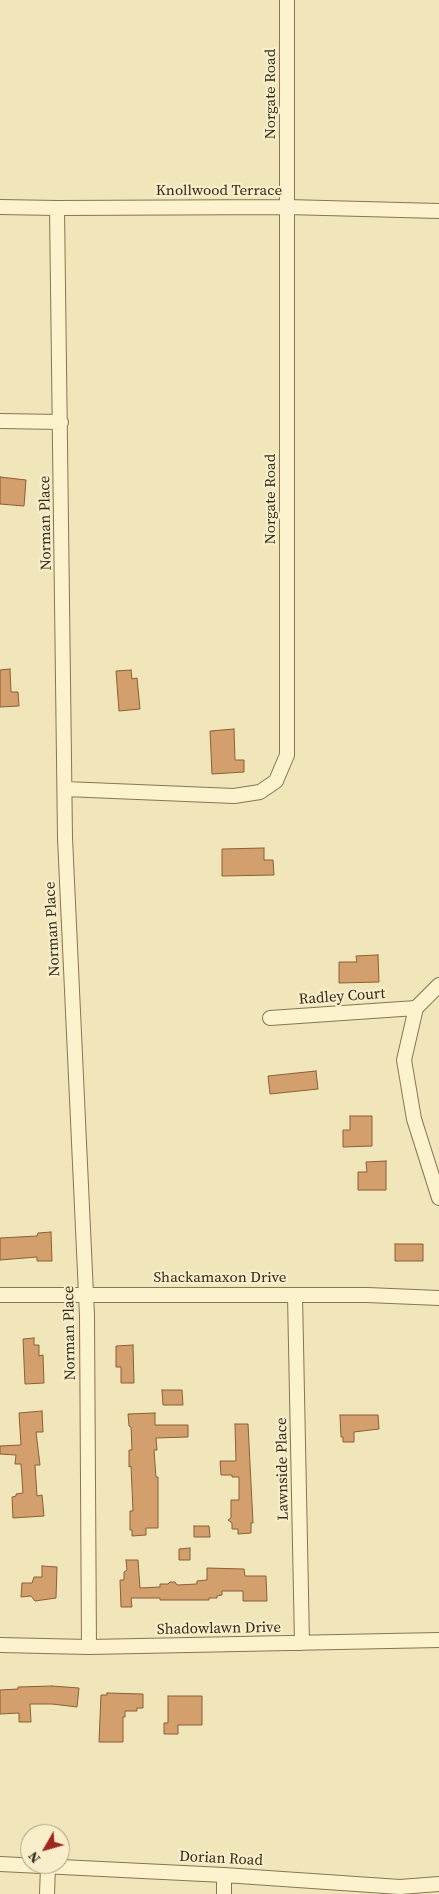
<!DOCTYPE html>
<html>
<head>
<meta charset="utf-8">
<style>
  body { margin:0 }
  #map { position:relative; width:439px; height:1894px; overflow:hidden; background:#f1e5ba; font-family:"Source Serif 4",serif }
  canvas { display:block }
  .north { position:absolute; left:20px; top:1824px; width:50px; height:50px; box-sizing:border-box; background:#f8eeca; border:1px solid #aba084; border-radius:50%; rotate:232deg; font-size:14px; font-weight:700; line-height:20px; text-align:center; color:#372a1a }
  .north::after { content:''; display:block; margin:auto; width:18px; height:22px; background:#9d271e; clip-path:polygon(50% 0,100% 100%,50% 72%,0 100%) }
</style>
</head>
<body>
<div id="map">
<canvas width="439" height="1894"></canvas>
<div class="north">N</div>
</div>
<script>
const ctx = document.querySelector('canvas').getContext('2d');
ctx.lineJoin = 'round';
function fill(path, color) {
  ctx.fillStyle = color;
  ctx.fill(path, 'evenodd');
}
function toPath(rows) {
  const path = new Path2D();
  for (const r of rows) {
    path.moveTo(r[0], r[1]);
    for (let i = 2; i < r.length; i += 2) path.lineTo(r[i], r[i + 1]);
  }
  return path;
}
function stroke(path, color, width, dash) {
  ctx.strokeStyle = color;
  ctx.lineWidth = width;
  ctx.lineCap = dash ? 'butt' : 'round';
  ctx.setLineDash(dash || []);
  ctx.stroke(path);
}
function label(font, color, halo, rows, align = 'center') {
  ctx.font = font + ' "Source Serif 4",serif';
  ctx.lineWidth = 4.5;
  ctx.setLineDash([]);
  ctx.textBaseline = 'middle';
  ctx.strokeStyle = halo;
  ctx.fillStyle = color;
  for (const [text, x, y, turn = 0] of rows) {
    ctx.save();
    ctx.translate(x, y);
    ctx.rotate((+turn || 0) * Math.PI / 180);
    ctx.textAlign = isNaN(turn) ? turn : align;
    if (halo) ctx.strokeText(text, 0, 0);
    ctx.fillText(text, 0, 0);
    ctx.restore();
  }
}
const building = toPath([
  [0,477,26,480,24,506,0,504,0,477],
  [10,669,11,692,18,692,19,706,0,707,0,670,10,669],
  [131,670,132,679,137,678,140,709,119,711,116,671,131,670],
  [234,729,235,760,244,760,244,772,212,774,210,731,234,729],
  [264,848,264,860,273,860,274,875,222,876,222,849,264,848],
  [378,955,379,982,339,983,339,962,357,962,356,956,378,955],
  [316,1071,318,1089,270,1094,268,1076,316,1071],
  [350,1116,372,1116,372,1146,343,1147,343,1130,350,1130,350,1116],
  [386,1161,386,1190,358,1190,358,1172,367,1172,366,1162,386,1161],
  [51,1232,52,1261,37,1261,37,1257,0,1260,0,1238,37,1236,38,1233,51,1232],
  [395,1244,423,1244,423,1261,395,1261,395,1244],
  [34,1338,34,1345,39,1345,39,1356,43,1355,44,1383,25,1384,23,1339,34,1338],
  [133,1345,134,1383,121,1383,121,1367,116,1367,116,1346,133,1345],
  [162,1390,182,1390,183,1405,163,1405,162,1390],
  [42,1411,43,1432,36,1432,40,1465,35,1465,37,1496,42,1495,44,1516,13,1518,12,1497,16,1496,16,1494,23,1493,21,1464,15,1464,16,1455,0,1454,0,1446,21,1445,19,1413,42,1411],
  [155,1413,155,1425,188,1425,188,1437,156,1438,157,1450,154,1450,156,1477,158,1477,158,1528,146,1528,146,1535,132,1536,132,1530,130,1530,130,1511,133,1511,131,1466,129,1467,129,1450,132,1450,131,1427,129,1426,128,1414,155,1413],
  [340,1415,378,1415,379,1429,354,1432,354,1442,343,1442,343,1437,341,1437,340,1415],
  [235,1424,248,1424,253,1523,251,1523,251,1533,238,1534,238,1529,232,1529,232,1523,228,1520,231,1518,231,1500,239,1500,239,1477,232,1477,232,1475,221,1475,220,1461,236,1461,235,1424],
  [194,1526,209,1526,210,1537,194,1537,194,1526],
  [190,1548,190,1560,179,1560,179,1549,190,1548],
  [126,1560,138,1560,140,1588,160,1587,160,1584,168,1584,170,1582,175,1582,177,1585,197,1584,197,1581,207,1580,207,1568,244,1569,245,1576,266,1576,267,1601,243,1601,243,1591,222,1591,222,1595,217,1596,217,1598,209,1598,209,1600,160,1600,160,1598,131,1598,132,1607,121,1607,120,1580,124,1580,124,1572,127,1570,126,1560],
  [42,1566,57,1567,56,1598,35,1601,31,1596,21,1597,22,1583,32,1583,34,1577,42,1577,42,1566],
  [52,1686,79,1688,77,1707,52,1704,30,1704,31,1722,19,1722,19,1713,0,1714,0,1690,18,1689,18,1687,52,1686],
  [107,1693,143,1694,143,1708,137,1708,137,1711,125,1711,125,1717,123,1717,123,1742,99,1742,101,1695,107,1695,107,1693],
  [168,1696,202,1696,202,1725,178,1725,178,1734,164,1734,164,1723,168,1723,168,1696]
]);
const minor = toPath([
  [0,207,57,208,287,207,439,211],
  [57,208,65,838,87,1316,89,1647],
  [0,421,61,422],
  [65,789,234,796,260,792,276,781,287,755,287,0],
  [439,985,416,1008,404,1060,414,1119,439,1198],
  [270,1018,416,1008],
  [0,1295,367,1295,439,1298],
  [295,1295,302,1643],
  [0,1645,89,1647,439,1640],
  [0,1864,224,1875,400,1887,439,1884],
  [224,1875,224,1894],
  [47,1894,48,1866]
]);
const streetNames = [
  ["Norgate Road",271,94,-90],
  ["Knollwood Terrace",219,191],
  ["Norgate Road",271,499,-90],
  ["Norman Place",46,523,-91],
  ["Norman Place",53,929,-93],
  ["Radley Court",342,997,-4],
  ["Shackamaxon Drive",220,1278],
  ["Norman Place",70,1333,-91],
  ["Lawnside Place",283,1469,-91],
  ["Shadowlawn Drive",219,1629,-1],
  ["Dorian Road",221,1859,3]
];
fill(building, '#d39f6c');
stroke(building, '#8a5f37', 1);
stroke(minor, '#897453', 16);
stroke(minor, '#fcf2ce', 14);
label('15px', '#372a1a', '#f8eeca', streetNames);
</script>
</body>
</html>
